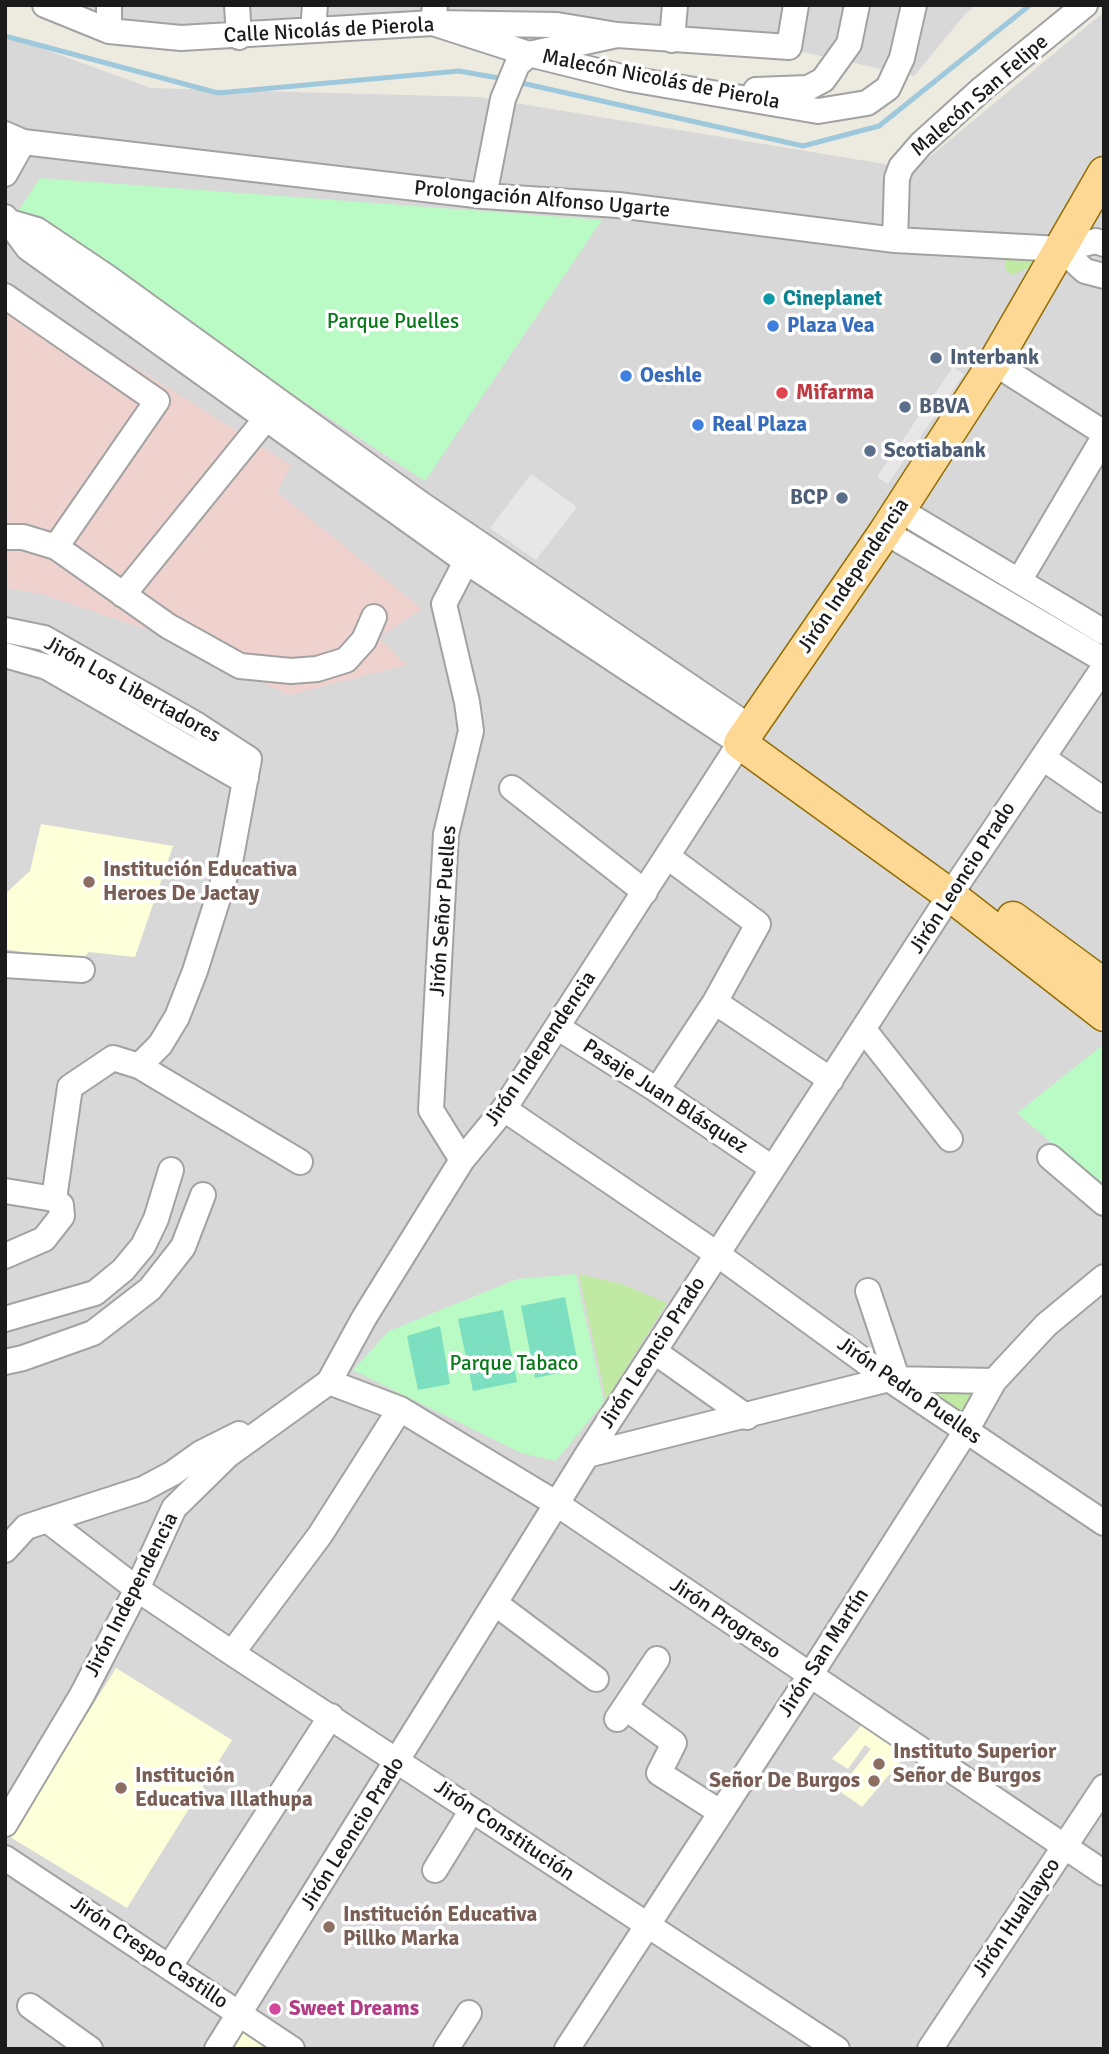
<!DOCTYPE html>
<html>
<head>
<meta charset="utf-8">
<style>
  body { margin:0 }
  #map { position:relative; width:1109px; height:2054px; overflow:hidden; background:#edeae0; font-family:Signika,sans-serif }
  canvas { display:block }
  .frame { position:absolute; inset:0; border:7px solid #1b1b1b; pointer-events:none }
</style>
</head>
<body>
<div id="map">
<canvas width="1109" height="2054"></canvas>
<div class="frame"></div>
</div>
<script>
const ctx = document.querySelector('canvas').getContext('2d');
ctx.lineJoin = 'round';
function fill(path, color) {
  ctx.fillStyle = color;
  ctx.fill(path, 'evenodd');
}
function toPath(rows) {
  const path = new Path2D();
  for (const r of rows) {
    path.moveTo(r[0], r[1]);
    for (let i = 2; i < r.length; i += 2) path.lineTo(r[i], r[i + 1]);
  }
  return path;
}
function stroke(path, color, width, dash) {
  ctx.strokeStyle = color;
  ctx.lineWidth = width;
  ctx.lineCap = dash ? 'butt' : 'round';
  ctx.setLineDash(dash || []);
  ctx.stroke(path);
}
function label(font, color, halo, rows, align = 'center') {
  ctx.font = font + ' Signika,sans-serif';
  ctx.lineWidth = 7;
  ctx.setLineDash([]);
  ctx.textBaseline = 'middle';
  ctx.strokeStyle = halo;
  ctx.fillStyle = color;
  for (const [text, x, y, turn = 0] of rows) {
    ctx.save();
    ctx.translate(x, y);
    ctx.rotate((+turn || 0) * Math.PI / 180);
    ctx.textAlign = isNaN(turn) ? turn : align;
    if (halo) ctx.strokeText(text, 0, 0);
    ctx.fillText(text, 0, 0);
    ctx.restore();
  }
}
const residential = toPath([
  [46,5,977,5,966,13,914,76,687,27,429,22,84,29],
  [1104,12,1104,2049,5,2049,5,35,151,88,479,97,915,169]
]);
const commercial = toPath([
  [5,286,291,465,277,492,422,609,379,637,406,665,289,695,166,636,42,594,5,588]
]);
const education = toPath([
  [41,824,173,846,135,957,89,952,79,962,5,949,5,894,30,871],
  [116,1668,232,1740,127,1908,10,1837],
  [867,1719,911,1749,862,1807,838,1790,871,1749,865,1745,848,1769,832,1759],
  [243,2031,271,2049,232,2049]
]);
const grass = toPath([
  [1006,254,1041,257,1038,263,1012,275,1006,270],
  [579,1274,622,1284,667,1303,606,1400],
  [933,1391,975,1392,961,1413]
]);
const park = toPath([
  [40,178,602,220,425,481,17,213],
  [1104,1044,1104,1189,1017,1113],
  [576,1274,604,1402,556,1461,521,1453,353,1370,389,1331,517,1279]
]);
const pitch = toPath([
  [565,1297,579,1369,535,1378,521,1306],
  [503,1310,517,1382,473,1391,458,1319],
  [440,1326,450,1384,418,1390,407,1336]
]);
const parking = toPath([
  [953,367,964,374,888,484,877,477],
  [531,474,577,507,536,560,490,528]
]);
const stream = toPath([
  [5,36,218,93,459,71,504,79],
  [517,82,803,146,879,126,1030,5]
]);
const minor = toPath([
  [45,5,109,31,181,38,433,23,557,25,617,35],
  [237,5,239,37],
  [435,5,433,23,529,54,630,79,818,111,867,103,888,88,902,58,914,5],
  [313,30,315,5],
  [109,31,109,5],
  [672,40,675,5],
  [756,90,808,88,823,80,849,44,857,5],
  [5,134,23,142,484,196,618,205,895,240,1061,249,1096,241,1104,244],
  [5,174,23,142],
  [484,196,503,99,517,65,529,54,617,35,789,47,796,5],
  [5,217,28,248,464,560,740,743,504,1109,462,1160,364,1318,329,1382,228,1455,174,1508,137,1589,82,1695,5,1824],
  [13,223,37,230,107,277,421,504,751,728],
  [895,240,897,178,901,167,921,144,983,88,1085,5],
  [1061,249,1085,271,1104,276],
  [5,296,157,401,56,547],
  [994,363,1104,433],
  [900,510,1104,632],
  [885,532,1104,660],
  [5,537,23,537,56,547,168,626,240,666,291,671,317,669,346,660,364,640,374,617],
  [1019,581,1104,437],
  [123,595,277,405],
  [5,630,44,638,197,725,249,759,231,857,195,971,177,1017,160,1045,139,1066],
  [5,655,47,667,236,776,246,778],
  [1043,758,1104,800],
  [512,788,645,892],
  [5,965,82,970],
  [715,1002,831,1080],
  [557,1027,657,1090,772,1168],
  [864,1030,950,1139],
  [657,1090,715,1002,758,924,668,857],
  [504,1109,717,1254,889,1379,1104,1523],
  [1050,1157,1104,1203],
  [462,1160,431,1110,446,834,471,731,467,702,444,604,474,546],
  [5,1191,54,1199],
  [54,1199,70,1087,113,1058,139,1066,300,1162],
  [5,1256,44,1239,62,1216,61,1205,54,1199],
  [868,1291,897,1378],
  [5,1319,95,1293,123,1270,143,1246,156,1219,171,1170],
  [655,1352,747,1417],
  [5,1362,23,1358,93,1333,150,1289,183,1247,203,1195],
  [329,1382,400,1409,557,1504,1104,1873],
  [587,1455,889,1379,994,1381],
  [47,1520,137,1589,232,1653,837,2049],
  [5,1550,26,1527,143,1489,173,1473,201,1453,239,1434],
  [496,1604,596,1679],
  [232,1653,320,1535,400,1409],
  [626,1708,674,1743,659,1773,720,1812],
  [617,1719,657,1659],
  [5,1858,292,2049],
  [435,1870,472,1810],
  [170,1966,331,1716],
  [30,2006,90,2049],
  [217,2049,587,1455,950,895,1104,667],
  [446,2049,469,2013],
  [567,2049,809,1677,966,1431,994,1381,1046,1325,1104,1277],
  [930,2049,1104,1787]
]);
const major = toPath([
  [1104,173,994,363,885,532,740,743,950,895,1104,1015],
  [1013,918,1104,985]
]);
const markers = [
  [769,299,7,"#0f9aa8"],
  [773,326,7,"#3f7fe0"],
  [936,358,7,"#5c6f8a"],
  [626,376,7,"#3f7fe0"],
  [782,393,7,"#e0444e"],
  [905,407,7,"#5c6f8a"],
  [698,425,7,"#3f7fe0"],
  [870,451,7,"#5c6f8a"],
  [842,498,7,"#5c6f8a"],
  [89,882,7,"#8d6e63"],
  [879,1764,7,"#8d6e63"],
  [874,1781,7,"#8d6e63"],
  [121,1788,7,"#8d6e63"],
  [329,1927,7,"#8d6e63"],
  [275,2009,7,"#d1479c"]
];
const streetNames = [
  ["Calle Nicolás de Pierola",329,31,-3],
  ["Malecón Nicolás de Pierola",661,80,11],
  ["Malecón San Felipe",980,96,-41],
  ["Prolongación Alfonso Ugarte",542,200,5],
  ["Jirón Independencia",854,576,-56],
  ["Jirón Los Libertadores",132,690,29],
  ["Jirón Leoncio Prado",963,878,-57],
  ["Jirón Señor Puelles",444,911,-86],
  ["Jirón Independencia",541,1049,-56],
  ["Pasaje Juan Blásquez",665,1097,33],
  ["Jirón Leoncio Prado",653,1353,-57],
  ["Jirón Pedro Puelles",909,1391,35],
  ["Jirón Independencia",132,1595,-63],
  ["Jirón Progreso",725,1619,34],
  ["Jirón San Martín",824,1653,-57],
  ["Jirón Constitución",504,1831,34],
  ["Jirón Leoncio Prado",353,1834,-58],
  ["Jirón Huallayco",1017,1918,-56],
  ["Jirón Crespo Castillo",149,1953,34]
];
const cultureNames = [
  ["Cineplanet",783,299]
];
const parkNames = [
  ["Parque Puelles",393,322],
  ["Parque Tabaco",514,1364]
];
const shopNames = [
  ["Plaza Vea",787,326],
  ["Oeshle",640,376],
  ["Real Plaza",712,425]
];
const serviceNames = [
  ["Interbank",950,358],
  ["BBVA",919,407],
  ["Scotiabank",884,451],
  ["BCP",828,498,"right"]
];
const healthNames = [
  ["Mifarma",796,393]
];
const educationNames = [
  ["Institución Educativa",103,870],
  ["Heroes De Jactay",103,894],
  ["Instituto Superior",893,1752],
  ["Señor de Burgos",893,1776],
  ["Institución",135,1776],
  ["Educativa Illathupa",135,1800],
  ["Señor De Burgos",860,1781,"right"],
  ["Institución Educativa",343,1915],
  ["Pillko Marka",343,1939]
];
const hotelNames = [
  ["Sweet Dreams",289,2009]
];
fill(residential, '#d9d8d8');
fill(commercial, '#efd2ce');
fill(education, '#fcffd7');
fill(grass, '#c0e9a3');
fill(park, '#bafac4');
fill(pitch, '#7bdfc0');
fill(parking, '#e7e7e7');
stroke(stream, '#9ec9dc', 5);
stroke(minor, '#a2a2a2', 28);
stroke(major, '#926d00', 35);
stroke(minor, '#fff', 24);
stroke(major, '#fdd894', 32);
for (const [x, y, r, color] of markers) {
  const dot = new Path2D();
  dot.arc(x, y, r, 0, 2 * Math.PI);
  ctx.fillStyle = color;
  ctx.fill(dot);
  stroke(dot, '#fff', 2.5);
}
label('21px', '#1b1b1b', '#fff', streetNames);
label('bold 21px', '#0d838f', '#fff', cultureNames, 'left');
label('21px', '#09791b', '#fff', parkNames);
label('bold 21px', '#366cbe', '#fff', shopNames, 'left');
label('bold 21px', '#4e5e75', '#fff', serviceNames, 'left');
label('bold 21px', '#be3a42', '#fff', healthNames, 'left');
label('bold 21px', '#785e54', '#fff', educationNames, 'left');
label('bold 21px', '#b23c85', '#fff', hotelNames, 'left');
</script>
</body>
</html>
